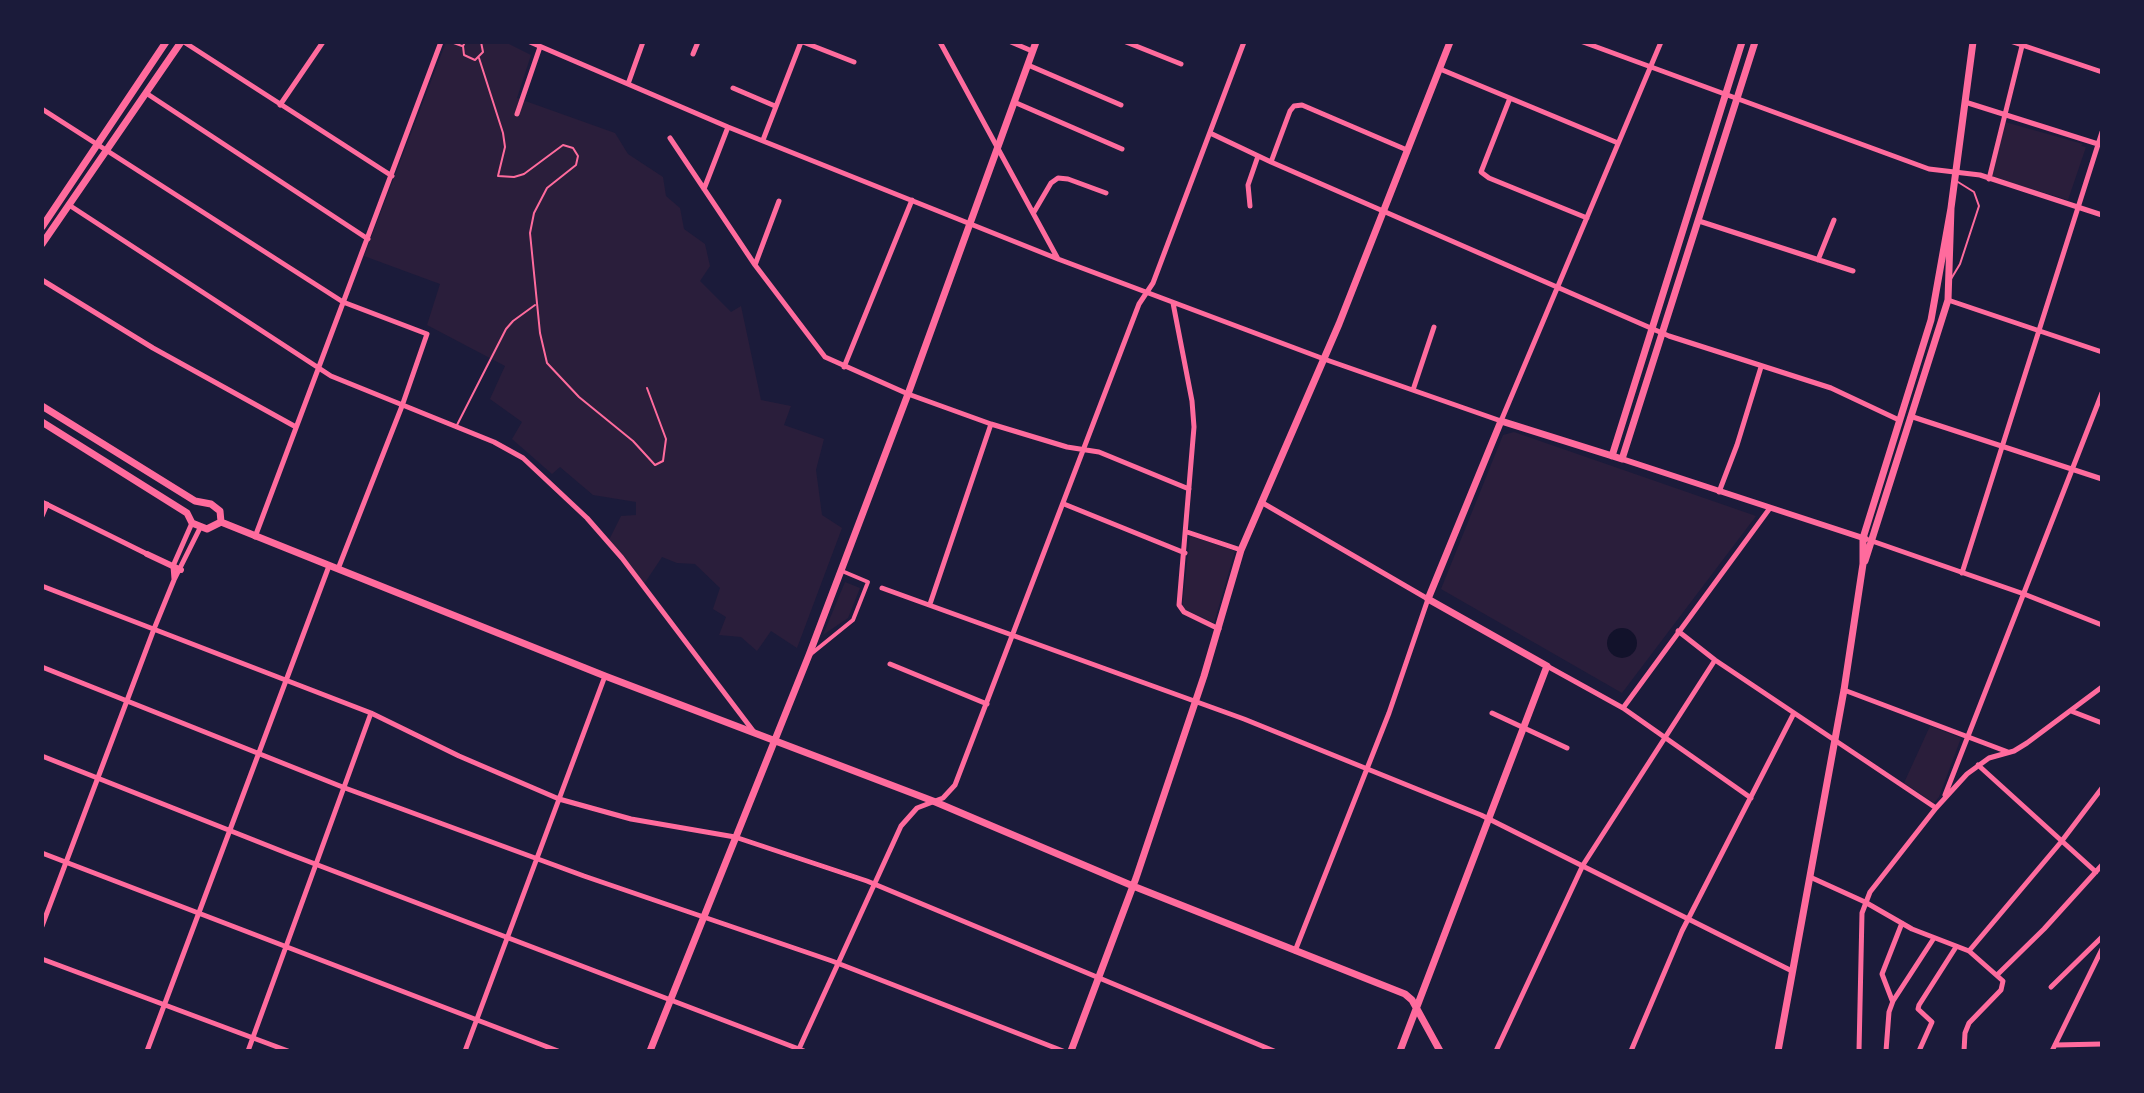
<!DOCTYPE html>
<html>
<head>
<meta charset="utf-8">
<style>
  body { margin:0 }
  #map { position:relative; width:2144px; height:1093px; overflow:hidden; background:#1b1b3a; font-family:Overpass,sans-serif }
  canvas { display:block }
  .frame { position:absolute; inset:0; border:44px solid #1b1b3a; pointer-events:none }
</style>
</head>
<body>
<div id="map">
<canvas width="2144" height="1093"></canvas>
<div class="frame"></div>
</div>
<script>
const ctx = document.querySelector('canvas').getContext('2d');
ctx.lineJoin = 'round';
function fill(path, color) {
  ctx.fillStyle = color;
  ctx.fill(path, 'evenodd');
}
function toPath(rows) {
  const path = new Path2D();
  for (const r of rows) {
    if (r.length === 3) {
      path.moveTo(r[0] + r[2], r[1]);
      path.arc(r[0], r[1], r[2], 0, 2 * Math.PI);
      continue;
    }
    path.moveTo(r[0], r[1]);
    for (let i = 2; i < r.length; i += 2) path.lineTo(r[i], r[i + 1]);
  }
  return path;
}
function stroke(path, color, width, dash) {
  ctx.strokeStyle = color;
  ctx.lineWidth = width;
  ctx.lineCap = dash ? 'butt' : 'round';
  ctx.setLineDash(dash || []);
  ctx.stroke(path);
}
const green = toPath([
  [446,42,505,42,531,55,517,98,615,133,628,154,663,177,666,196,680,208,684,229,705,244,710,266,700,281,731,312,741,306,761,400,791,406,784,425,824,439,816,470,822,515,842,528,797,648,771,631,757,651,741,637,719,635,726,617,713,609,720,588,695,564,677,563,662,557,644,584,609,540,621,516,636,515,636,502,593,495,560,467,552,474,512,439,522,422,490,399,505,366,427,325,440,284,364,256],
  [2005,122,2083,144,2081,146,2086,147,2068,200,1992,177],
  [1514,432,1756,516,1622,693,1441,589,1503,435],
  [1190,536,1235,551,1214,623,1182,608],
  [845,582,860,588,848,618,823,635],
  [1930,726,1961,738,1939,797,1934,803,1904,783]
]);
const water = toPath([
  [1622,643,15]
]);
const service = toPath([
  [451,42,462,46],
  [465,42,463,46,464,55,475,60,483,52,481,42],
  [479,58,503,133,505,147,498,176,514,177,524,174,563,145,573,148,578,156,576,165,547,188,534,213,530,233,540,333,547,363,579,397,633,441,655,465,663,461,666,439,647,388],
  [1951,279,1960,264,1979,206,1974,192,1958,182],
  [457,425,506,329,513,321,535,305]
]);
const pedestrian = toPath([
  [811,654,853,620,868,582,842,571]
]);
const minor = toPath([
  [184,42,392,176],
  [530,42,728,127,1058,259,1324,359,1501,421,1661,42],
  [803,42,854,62],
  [940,42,1058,259],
  [1011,42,1032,51],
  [1126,42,1181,64],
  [1583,42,1929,169,1980,175,2102,215],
  [2013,42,2102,72],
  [693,54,698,42],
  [1028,65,1121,105],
  [1440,69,1618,143],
  [628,84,643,42],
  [733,88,775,106],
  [146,93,368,239],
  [1510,98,1481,172,1489,178,1587,218],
  [1014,102,1122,149],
  [1965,102,2098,144],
  [280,105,323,42],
  [42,109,343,302,427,334,402,406,338,569],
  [517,114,540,47],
  [1210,133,1271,162,1669,336,1831,388,1899,420],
  [670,138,755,265,825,357,908,394,991,424,1067,447,1099,452,1189,489],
  [763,140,801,42],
  [1271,162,1290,111,1294,106,1302,105,1407,150],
  [1989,179,2023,42],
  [704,189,728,127],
  [69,205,331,376,494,442,523,458,587,518,622,558,754,732],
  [1250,206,1248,185,1258,156],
  [1034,212,1051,183,1058,178,1068,179,1106,193],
  [1699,221,1853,271],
  [1818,260,1834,220],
  [755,265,779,201],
  [42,280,153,348,296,427],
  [1948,300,2102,352],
  [1173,303,1192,401,1194,427,1179,605,1184,612,1219,629],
  [844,367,912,200],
  [1413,390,1434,327],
  [1913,417,2102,479],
  [1719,492,1737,445,1761,367],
  [42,502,147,554],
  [1261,502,1428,599,1389,713,1295,951],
  [1064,504,1185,553],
  [42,516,47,504],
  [1187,532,1241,550],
  [255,537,441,42],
  [1872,541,2024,594,2102,625],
  [1962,573,2102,132],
  [174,579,173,566,192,523],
  [42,586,371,713,459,756,559,799,631,819,735,837,867,881,1274,1051],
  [882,588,1244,719,1481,815,1792,971],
  [930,604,991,424],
  [1678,631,1715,660,1936,808],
  [890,664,987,704],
  [1547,666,1623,708,1751,798],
  [42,667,345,788,584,876,832,961,1063,1051],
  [1844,690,2008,752],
  [1623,708,1770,508],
  [2071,711,2102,723],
  [1492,713,1567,748],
  [42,756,289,854,804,1051],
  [1978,765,2096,872],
  [1945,795,2102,393],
  [42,853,558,1051],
  [1810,877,1865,902,1912,929,1969,951,2003,981,2001,990,1969,1023,1965,1033,1964,1051],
  [42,926,154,629,174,580,200,528],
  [1969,951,2061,842,2102,788],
  [42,959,288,1051],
  [1997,975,2044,929,2102,865],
  [2051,987,2102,937],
  [1892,1000,1882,974,1902,923],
  [2055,1045,2102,1044],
  [147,1051,329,566],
  [248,1051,371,713],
  [465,1051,605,676],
  [798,1051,901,826,917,808,943,798,955,785,1139,304,1153,283,1244,42],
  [1496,1051,1583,865,1715,660],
  [1631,1051,1682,931,1794,713],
  [1859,1051,1862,913,1870,892,1936,808,1967,774,1989,758,2014,751,2027,743,2102,687],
  [1886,1051,1889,1012,1893,1001,1934,938],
  [1919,1051,1932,1022,1918,1009,1919,1005,1956,947],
  [2052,1051,2102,949]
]);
const tertiary = toPath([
  [1622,459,1866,539],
  [147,554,181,570]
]);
const secondary = toPath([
  [42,227,166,42],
  [42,244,181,42],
  [42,406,195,501,211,504,220,511,221,522],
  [42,422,187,513,192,523,207,529,221,522],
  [1612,456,1742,42],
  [221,522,605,676,933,801,1133,886,1405,994,1412,1000,1440,1051],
  [1865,561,1948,300,1951,208,1973,42],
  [650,1051,809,655,908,394,1036,42],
  [1071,1051,1136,878,1204,676,1241,550,1339,324,1450,42],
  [1400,1051,1547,666,1428,599,1501,421,1622,459,1755,42],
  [1778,1051,1844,690,1863,564,1863,538,1931,320,1951,208]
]);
fill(green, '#2a1e3b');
fill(water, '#12122b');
stroke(service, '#ff6b9d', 2);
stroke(pedestrian, '#ff6b9d', 4);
stroke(minor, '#ff6b9d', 5);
stroke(tertiary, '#ff6b9d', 6);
stroke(secondary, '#ff6b9d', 7);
</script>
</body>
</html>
